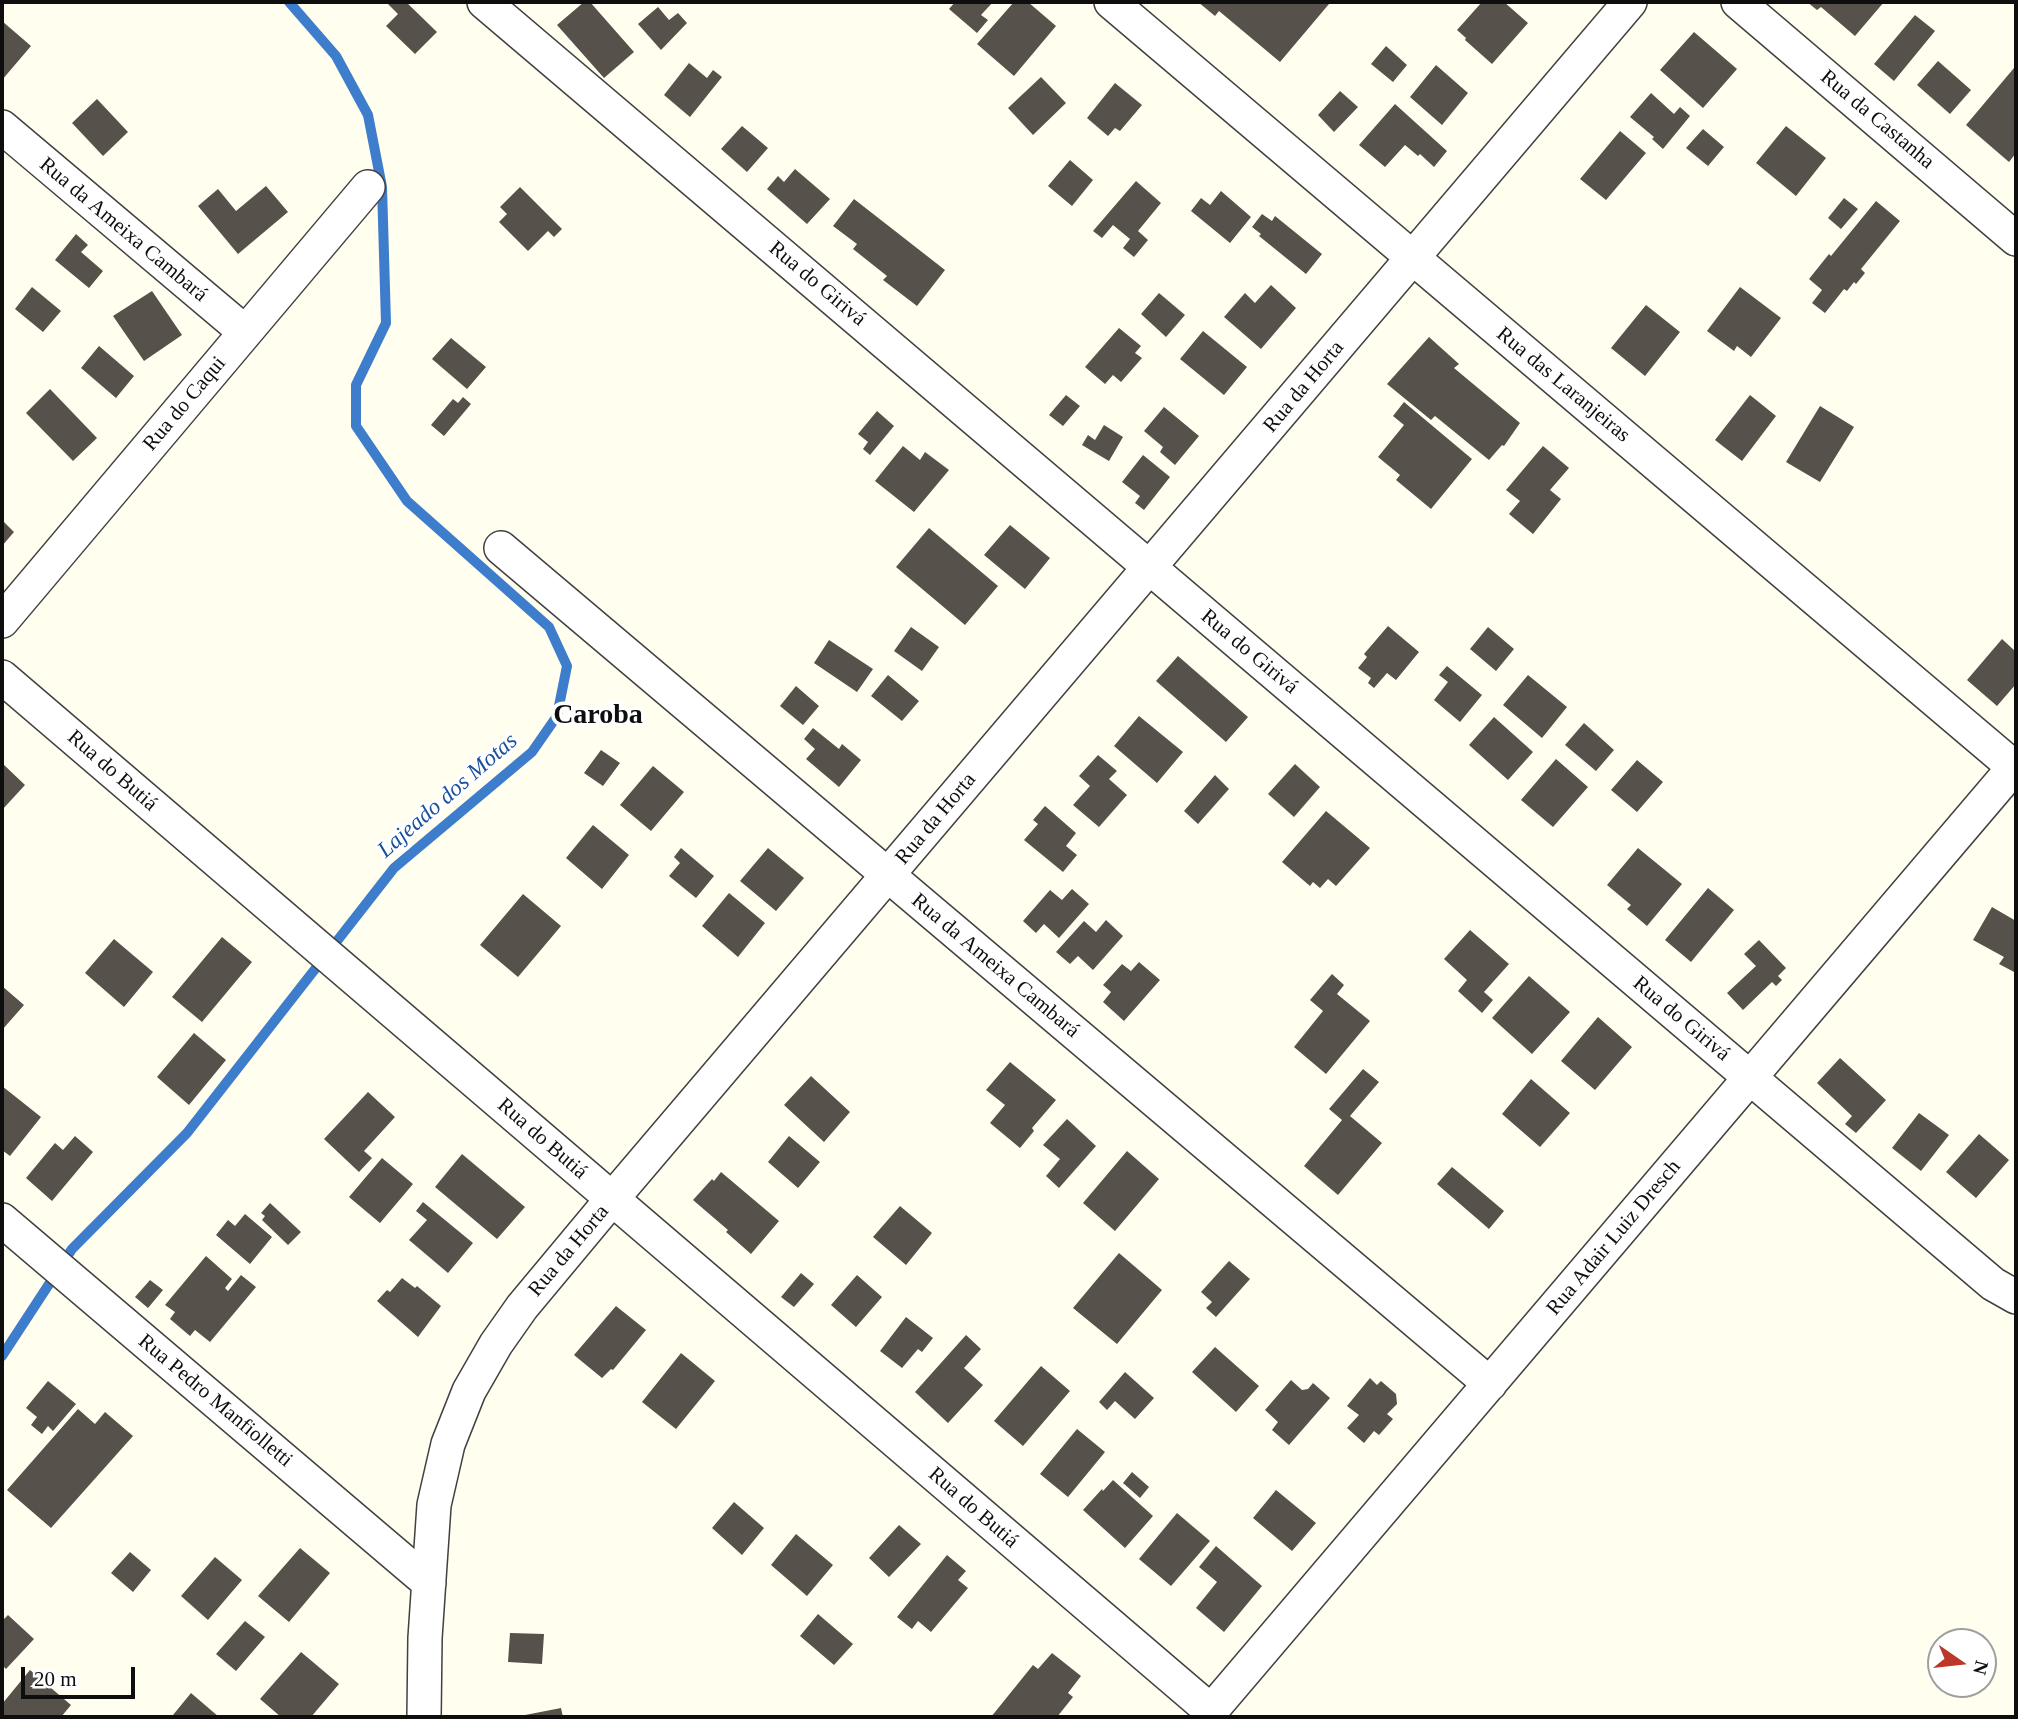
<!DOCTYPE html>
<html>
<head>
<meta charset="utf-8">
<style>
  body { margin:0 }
  #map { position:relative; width:2018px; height:1719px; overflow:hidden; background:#fffeef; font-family:"Times New Roman",serif }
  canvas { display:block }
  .frame { position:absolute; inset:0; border:4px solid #0e0e0e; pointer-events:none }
  .north { position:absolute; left:1927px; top:1628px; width:70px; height:70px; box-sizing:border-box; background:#fff; border:2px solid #9f9f9f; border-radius:50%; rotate:104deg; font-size:19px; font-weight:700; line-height:28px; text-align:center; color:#0e0e0e }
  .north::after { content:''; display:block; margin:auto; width:24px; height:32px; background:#bc3828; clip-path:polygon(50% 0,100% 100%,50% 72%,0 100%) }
  .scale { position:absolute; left:21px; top:1667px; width:114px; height:32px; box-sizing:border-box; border:4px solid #0e0e0e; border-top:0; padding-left:9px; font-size:21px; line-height:24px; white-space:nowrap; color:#0e0e0e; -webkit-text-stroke:5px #fff; paint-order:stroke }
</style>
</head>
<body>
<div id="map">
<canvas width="2018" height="1719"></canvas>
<div class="frame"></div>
<div class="north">N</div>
<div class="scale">20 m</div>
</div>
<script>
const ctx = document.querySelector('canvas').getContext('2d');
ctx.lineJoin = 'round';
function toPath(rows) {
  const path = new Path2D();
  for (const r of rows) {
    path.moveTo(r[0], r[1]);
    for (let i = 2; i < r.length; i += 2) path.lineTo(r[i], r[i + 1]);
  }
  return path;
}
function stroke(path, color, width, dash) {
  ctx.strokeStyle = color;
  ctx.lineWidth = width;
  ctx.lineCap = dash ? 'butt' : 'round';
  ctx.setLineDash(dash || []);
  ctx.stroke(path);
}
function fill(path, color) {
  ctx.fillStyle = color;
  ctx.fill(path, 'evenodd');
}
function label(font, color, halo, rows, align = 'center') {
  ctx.font = font + ' "Times New Roman",serif';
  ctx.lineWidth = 7;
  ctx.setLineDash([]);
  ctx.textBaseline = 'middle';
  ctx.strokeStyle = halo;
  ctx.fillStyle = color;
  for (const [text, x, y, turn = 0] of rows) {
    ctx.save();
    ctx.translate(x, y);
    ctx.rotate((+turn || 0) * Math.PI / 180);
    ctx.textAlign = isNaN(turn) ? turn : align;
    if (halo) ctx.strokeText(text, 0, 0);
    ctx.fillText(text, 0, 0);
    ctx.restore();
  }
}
const stream = toPath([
  [2,1356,72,1249,187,1133,394,868,532,752,557,716,567,666,549,627,407,501,356,426,356,385,386,323,382,187,368,115,336,56,289,2]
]);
const building = toPath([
  [390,2,406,2,437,32,415,54,386,26,398,14,388,4],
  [584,2,590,2,634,52,604,78,557,25],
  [955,2,993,2,981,15,988,20,977,33,949,9],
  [1014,2,1028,2,1056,26,1014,76,977,44],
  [1198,2,1327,2,1329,4,1280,62,1219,11,1215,16],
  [1482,2,1504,2,1528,23,1492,64,1465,40,1466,38,1457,30],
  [1807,2,1884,2,1855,36,1821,7,1817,10],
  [658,7,669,20,678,13,687,23,661,50,638,24],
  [1915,15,1935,31,1894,81,1874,64],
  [2,21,31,46,2,80],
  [1694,32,1737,69,1703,108,1660,70],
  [1386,46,1407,65,1393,82,1371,64],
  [1938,61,1971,90,1950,114,1917,85],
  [689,63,707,78,713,70,722,77,690,117,664,95],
  [1436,65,1468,93,1442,125,1410,97],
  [2014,68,2016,70,2016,153,2009,162,1966,125],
  [1041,77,1066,103,1033,135,1008,108],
  [1115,83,1142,105,1120,131,1115,128,1108,136,1087,118],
  [1340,91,1358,107,1334,132,1318,115],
  [1651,93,1674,114,1680,107,1690,116,1663,149,1652,139,1654,137,1630,117],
  [97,99,128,132,103,156,72,123],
  [1395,104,1447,151,1434,167,1420,154,1418,156,1405,145,1385,167,1359,145],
  [742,126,768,148,747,172,721,149],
  [1786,126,1826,158,1796,196,1756,163],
  [1703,129,1724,147,1708,166,1686,148],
  [1620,131,1646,153,1606,200,1580,179],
  [1070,160,1093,180,1072,206,1048,186],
  [795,169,830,199,807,224,767,189,778,176,784,182],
  [1136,181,1161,203,1138,231,1148,240,1134,257,1123,248,1130,239,1113,225,1102,238,1093,231],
  [266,186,288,212,238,254,198,206,218,189,236,211],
  [520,187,562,229,554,237,548,231,528,251,499,222,507,214,500,207],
  [1221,191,1251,217,1230,243,1191,211,1201,198,1210,205],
  [1844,198,1858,209,1841,229,1828,218],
  [854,199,945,270,917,306,883,280,887,276,853,249,857,244,833,226],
  [1876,201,1900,221,1861,269,1865,273,1856,284,1854,282,1847,291,1844,289,1825,313,1812,303,1822,290,1809,279,1829,254,1831,256],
  [1262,214,1272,221,1275,216,1322,254,1306,274,1259,236,1261,234,1252,227],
  [76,234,88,245,81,252,103,271,89,288,55,260],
  [1271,285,1296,308,1261,349,1224,317,1245,293,1255,303],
  [32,287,61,311,43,332,15,309],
  [1740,287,1781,318,1751,357,1737,346,1734,351,1707,331],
  [152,291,182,335,144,361,113,316],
  [1159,293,1185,315,1166,337,1141,314],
  [1646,305,1680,332,1645,376,1611,348],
  [1119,328,1141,346,1135,353,1142,358,1121,382,1113,375,1105,384,1085,367],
  [1203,331,1247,367,1224,395,1180,359],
  [1429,337,1459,364,1454,368,1520,423,1504,446,1502,445,1489,460,1435,416,1431,420,1387,384],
  [451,338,486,367,467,389,432,359],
  [99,346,134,376,116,398,81,368],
  [50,389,97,438,73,461,26,413],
  [1066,395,1080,406,1063,426,1049,415],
  [1750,395,1776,416,1742,461,1715,440],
  [463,397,471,404,444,436,431,425,453,399,458,403],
  [1404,402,1472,459,1431,509,1396,480,1400,475,1378,457,1404,425,1393,416],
  [1820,406,1854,427,1820,482,1786,462],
  [1164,407,1199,436,1175,465,1160,452,1163,447,1144,431],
  [877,411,894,426,870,455,863,449,868,442,858,434],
  [1104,425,1123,437,1109,461,1082,445,1088,435,1095,440],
  [903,446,920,460,925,452,949,470,914,512,875,481],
  [1543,446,1569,468,1550,490,1561,499,1533,534,1509,514,1520,501,1506,490],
  [1143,455,1170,477,1144,510,1135,503,1140,496,1122,482],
  [2,520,14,532,2,546],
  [1010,525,1050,558,1025,589,984,555],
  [929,528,998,586,965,625,896,567],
  [1388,626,1419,652,1396,680,1387,673,1374,688,1368,683,1371,678,1358,668,1367,657,1364,654],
  [911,627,939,647,922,671,894,651],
  [1488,627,1514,649,1496,671,1470,649],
  [2002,639,2016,652,2016,684,1997,706,1967,680],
  [829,640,873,669,857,692,814,663],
  [1178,656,1248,717,1226,742,1156,681],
  [1447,666,1482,695,1460,722,1434,700,1448,682,1439,675],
  [888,675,919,701,902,721,871,696],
  [1528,675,1567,707,1542,738,1503,705],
  [796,686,819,706,803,725,780,706],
  [1139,716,1183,752,1157,783,1114,746],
  [1494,717,1533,752,1508,780,1469,745],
  [1584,723,1614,750,1596,771,1565,745],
  [813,728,839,749,842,744,861,760,839,787,806,759,815,749,804,739],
  [601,750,620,763,603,786,584,773],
  [1098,755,1117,771,1109,779,1127,795,1099,827,1073,805,1090,786,1079,776],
  [1556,759,1588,787,1553,827,1521,800],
  [1637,760,1663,782,1637,812,1611,790],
  [2,763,25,785,2,810],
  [1295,764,1320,787,1294,817,1268,794],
  [653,766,684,792,651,831,620,805],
  [1215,775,1229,789,1198,824,1184,811],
  [1045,806,1076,833,1066,846,1077,855,1063,872,1024,840,1038,824,1033,820],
  [1326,811,1370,848,1336,886,1328,879,1320,888,1313,882,1310,886,1282,862],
  [593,825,629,855,602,889,566,858],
  [681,848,714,876,696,898,669,876,680,863,674,857],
  [768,848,804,878,776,911,740,881],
  [1638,848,1682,884,1647,926,1627,909,1631,905,1607,885],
  [1708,888,1734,910,1691,962,1665,940],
  [1072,889,1089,904,1059,938,1044,924,1036,933,1023,921,1050,890,1062,900],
  [729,893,765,923,738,957,702,926],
  [523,894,561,926,518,977,480,945],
  [1992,907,2016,921,2016,973,1999,964,2004,957,1973,940],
  [1106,920,1123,936,1093,970,1078,956,1070,964,1056,952,1084,921,1096,932],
  [1470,930,1509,964,1484,992,1493,1000,1482,1013,1458,991,1467,980,1444,959],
  [222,937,252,962,202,1022,172,997],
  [114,939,153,972,124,1007,85,973],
  [1759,940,1786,968,1778,976,1782,980,1776,986,1772,982,1743,1010,1727,993,1756,966,1744,954],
  [1139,962,1160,980,1124,1021,1103,1002,1111,992,1103,985,1122,964,1131,971],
  [1332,974,1344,985,1337,994,1370,1021,1326,1074,1294,1047,1323,1011,1310,1000],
  [1529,976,1570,1012,1532,1054,1492,1018],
  [2,986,24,1005,2,1030],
  [1598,1017,1632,1047,1595,1090,1561,1061],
  [194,1033,226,1060,189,1105,157,1077],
  [1840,1058,1886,1100,1856,1133,1845,1124,1852,1116,1817,1083],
  [1010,1062,1056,1100,1032,1128,1034,1131,1020,1148,990,1123,1005,1105,986,1090],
  [1363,1069,1379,1082,1350,1116,1382,1143,1338,1195,1304,1166,1342,1120,1329,1109],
  [811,1076,850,1112,824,1142,784,1105],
  [1531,1079,1570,1113,1540,1147,1502,1114],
  [2,1086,41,1117,10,1156,2,1150],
  [368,1092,395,1117,364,1151,372,1158,359,1172,324,1139],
  [1919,1113,1949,1135,1921,1171,1892,1148],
  [1067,1119,1096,1146,1059,1188,1046,1176,1060,1159,1043,1145],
  [1979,1134,2009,1160,1976,1198,1946,1172],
  [75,1136,93,1152,52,1201,26,1178,55,1143,63,1150],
  [789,1136,820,1162,798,1188,768,1162],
  [1127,1151,1159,1179,1115,1231,1083,1203],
  [462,1154,525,1207,497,1239,435,1187],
  [382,1158,413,1184,380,1223,349,1197],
  [1452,1167,1504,1211,1489,1229,1437,1184],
  [721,1172,779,1221,751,1254,726,1232,728,1230,693,1200,712,1179,714,1181],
  [423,1202,473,1243,448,1273,409,1240,427,1220,416,1211],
  [270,1203,301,1232,288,1245,262,1220,265,1216,261,1213],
  [900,1206,932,1233,906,1265,873,1237],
  [245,1214,272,1237,250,1264,216,1235,228,1220,235,1226],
  [1119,1253,1162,1290,1117,1344,1073,1308],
  [206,1256,232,1279,225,1288,228,1291,241,1275,256,1287,210,1342,195,1330,190,1336,170,1319,175,1312,165,1305],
  [1229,1261,1250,1279,1216,1317,1206,1308,1212,1302,1201,1292],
  [801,1273,814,1284,794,1307,781,1297],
  [857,1275,882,1297,856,1327,831,1305],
  [402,1278,415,1288,417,1286,441,1306,418,1337,377,1301,387,1290,390,1292],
  [150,1280,163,1290,148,1308,135,1297],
  [616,1306,646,1330,613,1370,611,1369,602,1378,574,1355],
  [906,1317,933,1338,922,1352,918,1349,902,1368,880,1351],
  [966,1335,981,1349,964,1368,983,1385,948,1423,915,1392],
  [1215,1347,1259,1386,1236,1412,1192,1372],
  [681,1353,715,1381,676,1429,642,1402],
  [1041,1366,1070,1391,1023,1446,994,1421],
  [1125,1372,1154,1398,1135,1419,1115,1401,1107,1410,1099,1402],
  [1370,1378,1377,1385,1381,1381,1396,1394,1397,1404,1387,1414,1393,1419,1379,1435,1374,1431,1364,1443,1347,1428,1359,1415,1347,1406],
  [1291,1380,1302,1390,1308,1389,1313,1383,1330,1398,1289,1445,1272,1430,1278,1422,1265,1410],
  [48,1381,76,1404,53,1431,48,1426,42,1434,31,1425,37,1417,26,1408],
  [78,1409,95,1424,105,1412,133,1436,51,1528,7,1490],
  [1077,1429,1105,1452,1068,1497,1040,1474],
  [1132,1472,1149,1487,1140,1498,1123,1483],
  [1113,1480,1153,1516,1125,1548,1083,1510,1102,1489,1103,1491],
  [1276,1490,1316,1523,1292,1551,1253,1518],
  [734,1502,764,1528,742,1555,712,1528],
  [1177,1513,1210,1541,1171,1586,1139,1559],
  [899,1525,921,1544,889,1577,869,1558],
  [796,1534,833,1565,807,1596,771,1565],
  [1216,1546,1262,1586,1224,1632,1196,1608,1217,1582,1199,1567],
  [300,1548,330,1573,289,1622,258,1596],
  [130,1552,151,1570,133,1592,111,1573],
  [947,1555,966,1571,958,1580,968,1588,931,1632,918,1621,912,1629,897,1617],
  [215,1557,242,1580,208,1620,181,1596],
  [818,1614,853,1644,834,1665,800,1636],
  [8,1615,34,1639,6,1669,2,1665,2,1621],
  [245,1621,265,1637,236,1671,216,1654],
  [510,1633,544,1634,542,1664,508,1662],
  [301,1652,339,1684,311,1717,281,1717,260,1699],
  [1052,1653,1081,1676,1068,1693,1073,1697,1057,1717,991,1717,1033,1665,1038,1669],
  [30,1670,71,1705,61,1717,2,1717,2,1704],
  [191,1693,219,1717,175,1717,173,1715],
  [561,1708,563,1717,520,1717,520,1716]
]);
const street = toPath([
  [484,2,1993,1284,2016,1297],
  [1111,2,2016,769],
  [1738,2,2016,239],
  [2,127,245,332],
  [501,548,1490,1384],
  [2,621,368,187],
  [2,677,1211,1711,2016,765],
  [2,1220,429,1583],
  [424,1717,425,1638,434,1505,448,1444,469,1391,496,1344,522,1307,612,1199,1630,2]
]);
const streetNames = [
  ["Rua da Castanha",1877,120,40],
  ["Rua da Ameixa Cambará",123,230,40],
  ["Rua do Girivá",817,284,40],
  ["Rua das Laranjeiras",1563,385,40],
  ["Rua da Horta",1304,387,-50],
  ["Rua do Caqui",185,404,-50],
  ["Rua do Girivá",1249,652,40],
  ["Rua do Butiá",112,771,41],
  ["Rua da Horta",936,819,-50],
  ["Rua da Ameixa Cambará",995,966,40],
  ["Rua do Girivá",1681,1019,40],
  ["Rua do Butiá",542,1139,41],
  ["Rua Adair Luiz Dresch",1614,1238,-50],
  ["Rua da Horta",569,1251,-50],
  ["Rua Pedro Manfiolletti",215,1401,40],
  ["Rua do Butiá",973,1508,41]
];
const waterNames = [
  ["Lajeado dos Motas",448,796,-41]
];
const districtNames = [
  ["Caroba",598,716]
];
stroke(stream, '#3d7dcb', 10);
fill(building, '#56514a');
stroke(street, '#414141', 36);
stroke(street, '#fff', 33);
label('21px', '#0e0e0e', '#fff', streetNames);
label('italic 23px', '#19509e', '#fff', waterNames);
label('bold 28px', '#0e0e0e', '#fff', districtNames);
</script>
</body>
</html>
